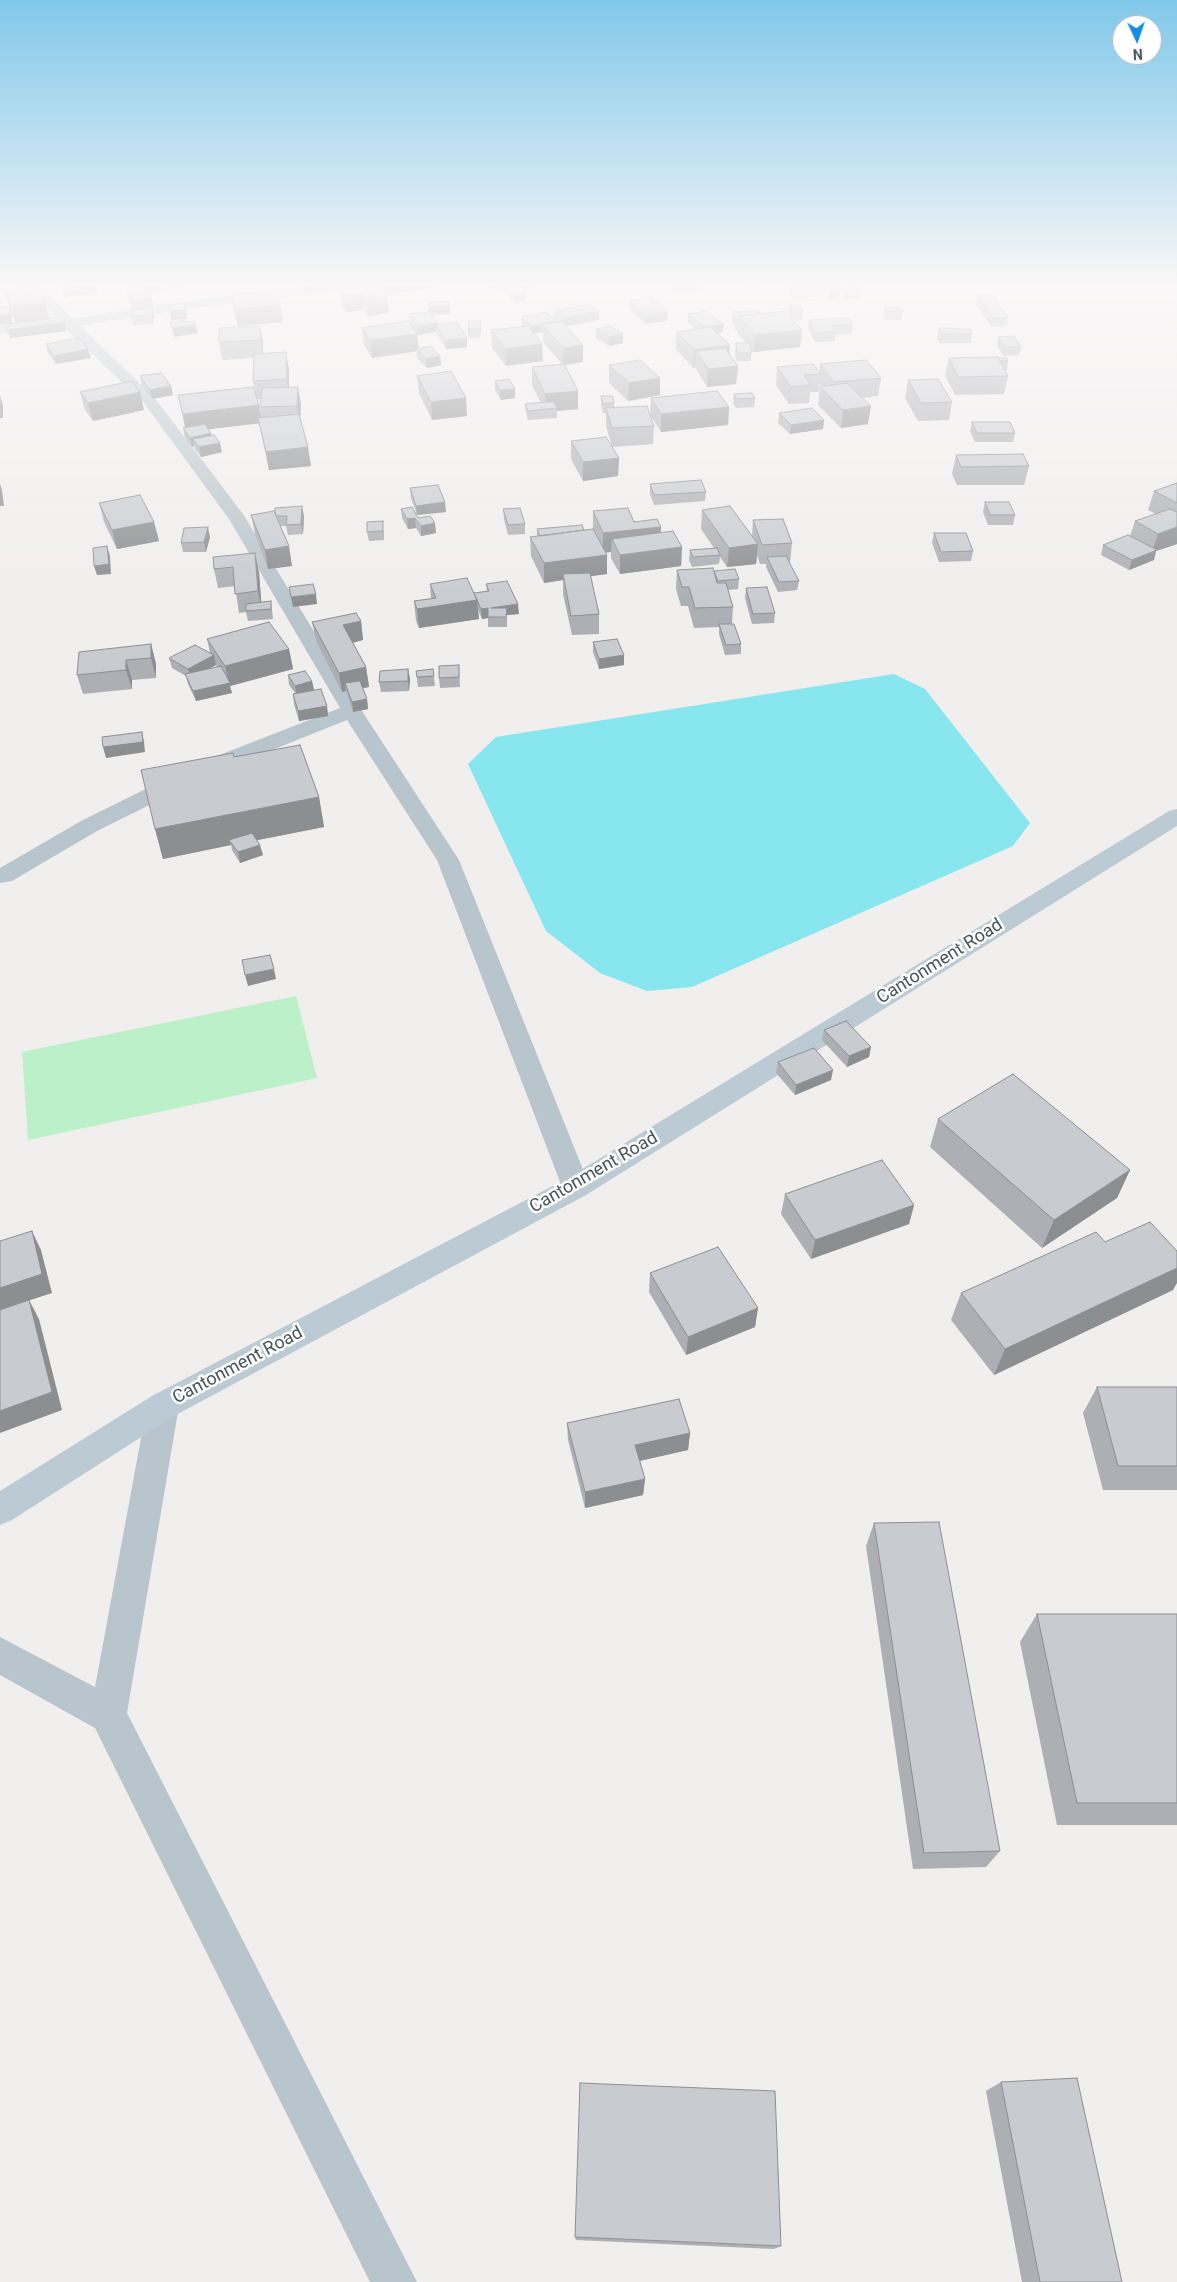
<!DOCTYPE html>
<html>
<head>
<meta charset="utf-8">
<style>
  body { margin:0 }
  #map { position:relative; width:1177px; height:2282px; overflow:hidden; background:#f1eeee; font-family:Roboto,sans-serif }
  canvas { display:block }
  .north { position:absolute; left:1112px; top:15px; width:50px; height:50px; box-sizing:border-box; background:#fff; border:1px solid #b5bbbe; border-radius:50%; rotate:177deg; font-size:14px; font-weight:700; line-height:20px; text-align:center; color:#46545c }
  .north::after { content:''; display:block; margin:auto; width:18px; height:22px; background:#148be4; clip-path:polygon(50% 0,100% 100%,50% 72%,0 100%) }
</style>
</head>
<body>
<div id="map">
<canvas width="1177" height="2282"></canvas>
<div class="north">N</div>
</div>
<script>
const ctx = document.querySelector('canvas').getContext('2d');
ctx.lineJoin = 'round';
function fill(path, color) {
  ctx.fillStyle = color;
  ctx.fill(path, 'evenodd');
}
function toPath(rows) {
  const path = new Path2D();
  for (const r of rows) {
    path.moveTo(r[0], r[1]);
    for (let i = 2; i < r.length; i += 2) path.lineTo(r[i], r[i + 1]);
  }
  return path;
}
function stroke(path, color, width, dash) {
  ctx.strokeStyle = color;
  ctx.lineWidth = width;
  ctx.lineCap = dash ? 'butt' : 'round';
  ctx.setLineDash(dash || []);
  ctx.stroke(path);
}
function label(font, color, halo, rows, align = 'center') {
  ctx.font = font + ' Roboto,sans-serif';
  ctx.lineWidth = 5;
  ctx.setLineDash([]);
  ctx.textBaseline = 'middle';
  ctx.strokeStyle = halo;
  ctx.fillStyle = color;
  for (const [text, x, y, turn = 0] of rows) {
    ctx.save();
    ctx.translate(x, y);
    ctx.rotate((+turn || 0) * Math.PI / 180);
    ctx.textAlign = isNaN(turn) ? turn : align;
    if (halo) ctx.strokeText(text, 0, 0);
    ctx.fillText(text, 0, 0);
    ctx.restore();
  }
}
const green = toPath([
  [296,996,317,1078,28,1140,22,1052]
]);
const water = toPath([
  [894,674,925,689,1030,823,1013,846,692,987,647,991,600,973,546,931,468,764,496,737]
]);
const street = toPath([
  [25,283,39,283,72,319,186,301,333,283,373,283,366,287,186,309,80,326,154,397,243,514,362,711,459,860,590,1187,586,1195,576,1198,566,1195,562,1187,437,860,347,720,210,775,97,831,12,881,0,883,0,868,81,821,194,765,340,708,229,519,144,403,66,329,0,334,0,326,58,321,25,283],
  [163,1392,174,1396,179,1406,127,1713,417,2282,370,2282,95,1728,0,1675,0,1637,95,1687,147,1406,152,1396,163,1392]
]);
const secondary = toPath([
  [1177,809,1177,826,586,1195,174,1416,12,1520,0,1525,0,1491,152,1396,566,1179,1169,811,1177,809]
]);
const wall = toPath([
  [14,283,24,283,49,319,64,322,66,331,10,338,16,323,12,315,11,324,0,325,0,307,9,306,5,292,18,291,18,289,16,290],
  [134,283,161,283,163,290,149,292,154,307,135,309,152,308,154,317,153,324,133,325,131,316,133,310,127,296,125,288,134,286],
  [169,283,183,283,183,288,170,288],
  [196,283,221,283,221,284,197,285],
  [300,283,315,283,316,290,306,292,301,286],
  [323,283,363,283,363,284,369,283,435,283,436,287,387,295,389,313,368,316,364,310,346,312,341,304,339,287,350,285,325,288],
  [483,283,515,283,520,286,518,285,518,283,562,283,522,288,526,300,516,302,499,289,499,287,490,289],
  [670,283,700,283,700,291,674,292],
  [740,283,762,283,762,287,742,287],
  [789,283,840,283,839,286,836,286,840,295,836,300,828,299,829,290,832,286,825,287,825,288,824,296,792,298,788,291],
  [844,285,861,290,860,298,845,299,843,294],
  [231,295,280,305,283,322,238,326,234,312],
  [978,295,1008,317,1007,326,991,327,976,304],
  [630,301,667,321,645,324,630,309],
  [428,303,450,314,432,315,438,325,467,347,446,349,436,332,417,334,418,349,440,356,441,365,427,368,417,358,417,351,372,358,364,345,362,328,410,323,409,314,429,312],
  [789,305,803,311,802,320,793,320,800,347,753,352,751,350,751,361,736,361,735,352,736,343,746,343,737,333,738,330,735,330,732,320,732,312,789,316,788,314],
  [885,307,903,311,901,320,886,320,884,316],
  [554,311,599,320,566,326,583,362,565,365,578,391,578,409,557,411,557,418,528,420,526,413,525,404,541,403,532,385,532,367,562,364,543,342,543,332,534,334,543,361,506,366,492,348,491,330,523,326,522,325,521,317,554,320],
  [688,314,723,332,718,333,730,345,729,354,738,366,736,384,707,387,695,367,693,368,676,349,676,332,696,329,688,323],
  [809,320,853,325,852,334,835,335,835,341,815,342,808,328],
  [469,321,481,330,480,338,468,338,468,329],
  [260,326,263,343,263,353,289,369,289,387,301,404,300,418,311,466,269,470,259,423,208,429,222,452,201,457,195,449,194,446,192,447,185,438,183,428,185,428,178,395,255,393,253,381,254,358,222,360,219,342],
  [257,399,261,399,260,407,261,418],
  [939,328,972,334,971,343,939,343,937,337],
  [596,329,623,334,623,343,609,346,596,338],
  [998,337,1021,347,1019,355,1003,356,997,346],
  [46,344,91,358,56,364,48,353],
  [949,358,998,358,1008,361,1007,370,1005,370,1008,376,1004,394,955,395,945,375],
  [820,364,881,378,878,396,862,398,868,424,841,428,818,405,820,387,822,387,820,383,819,392,810,392,809,403,789,404,776,385,777,367,819,372],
  [609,365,660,395,628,401,609,383],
  [140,376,173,395,152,399,142,386],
  [417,376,467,416,432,420,419,393],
  [908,380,952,402,949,420,918,421,905,398],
  [495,381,515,398,501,400,495,390],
  [80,392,144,410,93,421,85,410],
  [734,394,755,398,754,407,736,408,733,403],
  [601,396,614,403,614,407,650,415,651,398,729,407,728,425,661,432,651,416,654,426,653,444,612,447,606,426,606,413,603,413,601,405],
  [779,413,824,420,823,429,790,434,778,423],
  [972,422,1015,433,1013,442,975,442,970,431],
  [571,441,619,458,618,476,583,481,571,459],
  [956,455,1029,466,1024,485,957,485,952,474],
  [1177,483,1177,544,1156,551,1154,560,1129,570,1101,555,1103,545,1130,536,1135,521,1156,514,1148,510,1154,491],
  [650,484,706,492,705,501,654,505,650,494],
  [410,488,446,512,417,515,411,498],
  [985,502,1015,515,1013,525,988,525,983,512],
  [99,503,154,522,159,541,117,549,104,522],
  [401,509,418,518,436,533,421,536,416,528,408,529,402,518],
  [503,509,525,524,525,534,508,535,504,519],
  [702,510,752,536,753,520,792,543,790,563,789,563,799,581,797,590,778,592,766,567,766,564,760,564,757,555,756,564,727,567,720,557,719,564,692,567,689,560,690,550,714,548,701,529],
  [593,511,661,527,661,533,682,547,681,566,620,574,611,558,611,552,606,552,607,574,590,576,599,614,599,634,572,635,563,594,563,580,544,583,531,556,530,537,537,536,537,529,584,530,593,529],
  [251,515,304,516,303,534,288,535,286,526,280,526,292,566,268,569,255,534],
  [384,531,384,540,369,541,367,532],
  [934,533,973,551,971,561,939,562,932,543],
  [210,537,206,552,183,552,181,543],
  [213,557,259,572,261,602,271,601,273,619,248,621,246,612,239,613,235,586,218,588,214,569],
  [677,570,714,571,739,579,738,589,728,590,733,607,732,624,741,644,741,654,725,655,719,634,719,627,694,628,688,606,681,606,676,589],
  [430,584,474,593,487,591,486,584,519,614,507,615,507,627,488,627,488,618,482,619,478,610,479,619,419,628,416,621,414,601,431,599],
  [746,588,775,613,774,623,752,624,745,598],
  [361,621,363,640,353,643,366,667,369,687,363,688,367,699,368,709,353,712,346,691,342,692,316,641,312,622],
  [207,639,289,649,293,669,230,686,232,693,196,701,188,684,186,676,172,668,169,658,210,653],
  [216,665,217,667,208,669],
  [593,642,624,665,599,669,593,652],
  [151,644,156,664,156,678,132,680,132,689,83,694,77,675],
  [459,665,460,687,440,688,439,678],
  [408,669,410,679,409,691,381,692,379,682],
  [433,669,435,686,418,687,416,671],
  [288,675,312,681,314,690,327,706,328,716,299,721,294,704,293,694,295,693,289,685],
  [234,757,319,797,324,827,257,840,263,855,240,863,232,850,231,845,163,859,155,829],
  [824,1030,871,1047,869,1057,847,1067,822,1040],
  [778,1062,831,1080,795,1095,776,1073],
  [938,1119,1130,1170,1117,1198,1042,1248,930,1147],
  [785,1194,914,1205,909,1224,811,1259,781,1214],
  [1105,1242,1173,1290,994,1375,951,1320,961,1293],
  [650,1273,758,1308,755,1327,686,1355,649,1292],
  [1097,1387,1177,1387,1177,1490,1103,1490,1083,1413],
  [567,1423,690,1433,688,1450,640,1461,645,1479,643,1495,585,1508,568,1440],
  [874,1523,1000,1851,986,1867,913,1869,866,1546],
  [1037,1614,1177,1614,1177,1825,1057,1825,1020,1642],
  [1001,2082,1122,2282,1022,2282,986,2091],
  [575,2237,781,2246,774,2249,576,2240]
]);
const shadedWall = toPath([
  [14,283,24,283,25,288,16,290],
  [150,283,161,283,163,290,136,293,134,285],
  [305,283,315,283,316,290,306,292],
  [324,283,363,283,363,284,325,288],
  [409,283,435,283,436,287,384,295,383,287],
  [489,283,499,283,499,287,490,289],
  [521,283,562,283,521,288],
  [96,284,98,293,64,297,62,289],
  [841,287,840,295,836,300,837,291],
  [526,291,526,300,516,302,516,293],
  [362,293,364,310,346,312,344,295],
  [387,296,389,313,368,316,366,299],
  [152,298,154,307,133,310,131,301],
  [45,303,50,320,16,323,11,306],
  [185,304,187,319,171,320,170,311],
  [280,305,283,322,238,326,235,309],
  [450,305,450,314,430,315,430,307],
  [10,306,12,315,11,324,0,325,0,316],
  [152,308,154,317,153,324,152,315],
  [599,311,599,320,563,327,563,318],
  [668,312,667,321,645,324,645,315],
  [481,321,481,330,480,338,480,329],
  [556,321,556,330,542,324,543,332,531,334,531,326],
  [64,322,66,331,10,338,7,330],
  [438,323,438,328,436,325,436,332,417,335,417,326],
  [724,324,723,332,704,336,705,327],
  [196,325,198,333,174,337,172,328],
  [260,326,263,343,263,357,260,340],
  [802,330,800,347,753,352,755,335],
  [417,334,419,351,417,349,417,351,372,358,370,340],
  [623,334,623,343,609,346,610,337],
  [467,338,467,347,446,349,445,340],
  [542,344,543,361,506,366,505,349],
  [583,345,583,362,563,365,563,348],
  [730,345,729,363,696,351,695,367,693,368,694,350],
  [88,349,91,358,56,364,54,356],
  [286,352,289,369,289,397,287,379],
  [440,356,441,365,427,368,426,359],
  [738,366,736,384,707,387,708,369],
  [660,378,660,395,628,401,629,383],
  [171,386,173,395,152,399,150,390],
  [298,387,301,404,300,424,297,406],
  [515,389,515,398,501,400,500,390],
  [578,391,578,409,557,411,557,408,545,409,545,394],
  [140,392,144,410,93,421,88,403],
  [0,396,3,405,3,418,0,418],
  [466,398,467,416,432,420,431,402],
  [259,405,262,423,186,432,183,414],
  [871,406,868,424,841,428,843,410],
  [729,407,728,425,661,432,661,414],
  [824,420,823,429,790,434,791,425],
  [211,433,213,443,193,439,194,446,192,447,190,438],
  [220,443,222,452,201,457,199,447],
  [308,447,311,466,269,470,266,452],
  [619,458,618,476,583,481,583,462],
  [0,484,2,490,4,506,0,506],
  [445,502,446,512,417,515,416,506],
  [302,506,304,516,303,534,301,524],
  [415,518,416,528,408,529,407,519],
  [154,522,159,541,117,549,112,530],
  [435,523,436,533,421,536,421,526],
  [208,527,210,537,206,552,204,542],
  [661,527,660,546,612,539,611,552,603,553,603,533],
  [1177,527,1177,544,1156,551,1154,560,1129,570,1132,560,1152,552,1158,534],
  [758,544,756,564,727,567,729,548],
  [107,546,110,556,111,574,97,575,94,566],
  [289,546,292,566,268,569,265,550],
  [682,547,681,566,620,574,620,555],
  [255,553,259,572,262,611,258,591],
  [607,555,607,574,564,580,563,574,563,580,544,583,544,563],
  [316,594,317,604,293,607,291,597],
  [477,600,479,619,419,628,417,609],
  [518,604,519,614,507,615,507,627,507,615,491,608],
  [488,608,488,618,482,619,481,609],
  [361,621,363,640,346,644,343,625],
  [151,644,156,664,156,678,151,658],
  [289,649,293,669,230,686,232,693,196,701,193,691,229,683,225,666],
  [214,655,216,665,190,679,188,669],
  [624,655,624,665,599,669,599,659],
  [126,660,132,680,132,689,126,670],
  [366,667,369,687,348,691,345,683,346,691,342,692,339,673],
  [408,669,410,679,409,691,408,681],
  [312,681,314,691,297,696,295,686],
  [367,699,368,709,353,712,352,702],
  [327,706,328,716,299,721,298,711],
  [142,732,144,742,145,752,106,758,103,747],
  [319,797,324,827,233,845,229,840,231,845,163,859,155,829],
  [260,845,263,855,240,863,238,852],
  [274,969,276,979,248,986,245,975],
  [871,1047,869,1057,847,1067,849,1056],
  [833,1070,831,1080,795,1095,796,1085],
  [1130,1170,1117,1198,1042,1248,1054,1220],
  [914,1205,909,1224,811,1259,815,1240],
  [32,1231,41,1250,52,1293,0,1310,0,1288],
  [1177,1268,1177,1283,1173,1290,994,1375,1005,1349],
  [29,1300,39,1319,62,1410,0,1433,0,1411],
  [758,1308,755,1327,686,1355,688,1337],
  [690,1433,688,1450,634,1462,635,1445],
  [645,1479,643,1495,585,1508,585,1492]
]);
const building = toPath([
  [26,283,31,283,45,303,11,306,5,292,18,291,16,285,26,283],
  [60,283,96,283,96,284,62,289,60,283],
  [134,283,150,283,134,285,134,283],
  [369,283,378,283,387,296,366,299,362,293,344,295,339,287,369,283],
  [380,283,409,283,383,287,380,283],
  [502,283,515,283,526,291,516,293,502,283],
  [790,283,823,283,825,288,793,289,790,283],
  [145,285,152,298,131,301,125,288,145,285],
  [844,285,858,285,861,290,846,290,844,285],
  [832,286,841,287,837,291,829,290,832,286],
  [275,290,280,305,235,309,231,295,275,290],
  [978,295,993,295,1008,317,993,318,978,295],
  [652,297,668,312,645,315,630,301,652,297],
  [448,301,450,305,430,307,428,303,448,301],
  [185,304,185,310,170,311,169,305,185,304],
  [590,304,599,311,563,318,554,311,590,304],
  [789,305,800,305,803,311,792,311,789,305],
  [10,306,9,315,0,316,0,307,10,306],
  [885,307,900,307,903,311,887,312,885,307],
  [152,308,152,315,131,316,131,310,152,308],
  [707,311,724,324,705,327,688,314,707,311],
  [759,311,760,314,739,316,738,321,736,321,732,312,759,311],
  [785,311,802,330,755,335,739,316,785,311],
  [430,312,438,323,417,326,409,314,430,312],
  [546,312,556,321,531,326,521,317,546,312],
  [62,317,64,322,7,330,6,324,62,317],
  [849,318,853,325,832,326,836,332,816,333,809,320,849,318],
  [184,320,186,322,195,321,196,325,172,328,170,323,184,320],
  [408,321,417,334,370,340,362,328,408,321],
  [469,321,481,321,480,329,468,329,469,321],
  [457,322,467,338,445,340,436,325,457,322],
  [562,322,583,345,563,348,542,324,562,322],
  [260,326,260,340,219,342,219,328,260,326],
  [528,326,542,344,505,349,491,330,528,326],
  [609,326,623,334,610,337,596,329,609,326],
  [711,327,730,345,694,350,676,332,711,327],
  [939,328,970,329,972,334,941,334,939,328],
  [1014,336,1021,347,1005,347,998,337,1014,336],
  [80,338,88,349,54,356,46,344,80,338],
  [736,343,750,343,752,353,737,353,736,343],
  [431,346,440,356,426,359,417,349,431,346],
  [725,348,738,366,708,369,696,351,725,348],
  [286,352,287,379,253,381,254,354,286,352],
  [998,357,1008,376,958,377,949,358,998,357],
  [998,358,1007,358,1008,361,1000,361,998,358],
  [640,360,660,378,629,383,609,365,640,360],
  [866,360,881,378,834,382,820,364,866,360],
  [564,364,578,391,545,394,532,367,564,364],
  [813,364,821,374,804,375,811,385,791,387,777,367,813,364],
  [451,371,466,398,431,402,417,376,451,371],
  [161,373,171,386,150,390,140,376,161,373],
  [509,379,515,389,500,390,495,381,509,379],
  [938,379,952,402,921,403,908,380,938,379],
  [132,381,140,392,88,403,80,392,132,381],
  [847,383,871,406,843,410,820,387,847,383],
  [253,387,259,405,183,414,178,395,253,387],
  [298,387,297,406,260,407,262,388,298,387],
  [717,391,729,407,661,414,651,398,717,391],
  [752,393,755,398,736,399,734,394,752,393],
  [601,396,613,396,614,403,603,404,601,396],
  [545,402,554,402,557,408,528,411,525,404,545,402],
  [647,406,654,426,612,428,606,408,647,406],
  [812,408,824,420,791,425,779,413,812,408],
  [299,414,308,447,266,452,258,418,299,414],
  [972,422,1010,422,1015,433,977,433,972,422],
  [205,424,211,433,190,438,183,428,205,424],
  [214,435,220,443,199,447,193,439,214,435],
  [606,437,619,458,583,462,571,441,606,437],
  [1023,454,1029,466,961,467,956,455,1023,454],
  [701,480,706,492,654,495,650,484,701,480],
  [1177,483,1177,503,1154,491,1177,483],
  [438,485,445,502,416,506,410,488,438,485],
  [140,495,154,522,112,530,99,503,140,495],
  [985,502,1009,502,1015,515,990,515,985,502],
  [302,506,301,524,286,525,287,516,276,516,275,512,275,508,302,506],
  [730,506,758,544,729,548,702,510,730,506],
  [412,507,418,518,430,516,435,523,421,526,415,518,407,519,401,509,412,507],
  [520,508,525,524,508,525,503,509,520,508],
  [628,508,634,522,657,519,661,527,603,533,593,511,628,508],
  [1170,509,1177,512,1177,527,1158,534,1135,521,1170,509],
  [274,511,289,546,265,550,251,515,274,511],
  [783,519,792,543,762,545,753,520,783,519],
  [383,521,383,531,367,532,367,522,383,521],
  [582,525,584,530,540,536,537,529,582,525],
  [208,527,204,542,181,543,184,528,208,527],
  [593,529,607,555,544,563,530,537,593,529],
  [673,531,682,547,620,555,612,539,673,531],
  [934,533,966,533,973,551,941,552,934,533],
  [1128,535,1157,550,1132,560,1103,545,1128,535],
  [107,546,109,564,94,566,93,548,107,546],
  [717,548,720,555,693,557,690,550,717,548],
  [255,553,258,591,235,594,233,567,214,569,213,557,255,553],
  [786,556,799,581,779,582,767,557,786,556],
  [713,568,717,583,726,583,733,607,695,608,689,587,682,587,677,570,713,568],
  [735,569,739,579,718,581,714,571,735,569],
  [590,573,599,614,571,616,563,574,590,573],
  [467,578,477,600,417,609,414,601,436,598,430,584,467,578],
  [507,581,518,604,491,608,507,608,506,617,488,617,488,608,481,609,474,593,489,591,486,584,507,581],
  [313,584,316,594,291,597,289,587,313,584],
  [767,587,775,613,753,614,746,588,767,587],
  [271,601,271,609,246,611,246,604,271,601],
  [356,613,361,621,343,625,366,667,339,673,312,622,356,613],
  [269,622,289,649,225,666,207,639,269,622],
  [719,624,734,624,741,644,726,645,719,624],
  [617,639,624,655,599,659,593,642,617,639],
  [151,644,151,658,126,660,126,670,77,675,79,652,151,644],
  [195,645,214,655,188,669,169,658,195,645],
  [459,665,459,677,439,678,439,666,459,665],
  [221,666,230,683,193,691,185,674,221,666],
  [408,669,408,681,379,682,380,671,408,669],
  [433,669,434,676,417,677,416,671,433,669],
  [305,671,312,681,295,686,288,675,305,671],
  [360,681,367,699,352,702,345,683,360,681],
  [321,689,327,706,298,711,293,694,321,689],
  [142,732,143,742,103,747,102,737,142,732],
  [300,745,319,797,155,829,141,770,233,753,234,757,300,745],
  [252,833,260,845,238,852,229,840,252,833],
  [270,955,274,969,245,975,242,960,270,955],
  [846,1021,871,1047,849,1056,824,1030,846,1021],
  [814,1048,833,1070,796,1085,778,1062,814,1048],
  [1013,1074,1130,1170,1054,1220,938,1119,1013,1074],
  [882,1160,914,1205,815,1240,785,1194,882,1160],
  [1150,1222,1177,1251,1177,1268,1005,1349,961,1293,1096,1232,1105,1242,1150,1222],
  [32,1231,42,1274,0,1288,0,1241,32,1231],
  [718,1247,758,1308,688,1337,650,1273,718,1247],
  [29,1300,52,1392,0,1411,0,1310,29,1300],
  [1097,1387,1177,1387,1177,1466,1118,1466,1097,1387],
  [679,1399,690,1433,635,1445,645,1479,585,1492,567,1423,679,1399],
  [939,1522,1000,1851,924,1853,874,1523,939,1522],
  [1037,1614,1177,1614,1177,1803,1077,1803,1037,1614],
  [1077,2078,1122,2282,1040,2282,1001,2082,1077,2078],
  [580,2083,775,2091,781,2246,575,2237,580,2083]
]);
const streetNames = [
  ["Cantonment Road",940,962,-32],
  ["Cantonment Road",594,1173,-30],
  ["Cantonment Road",238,1366,-28]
];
fill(green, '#bbf0c8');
fill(water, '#87e6ee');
fill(street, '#b9c5cc');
fill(secondary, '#bbcad3');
fill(wall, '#acafb4');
fill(shadedWall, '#8c8f92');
fill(building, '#c8ccd1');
stroke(building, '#8c8f92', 1);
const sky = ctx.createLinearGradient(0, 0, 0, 602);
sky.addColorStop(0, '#81c8ea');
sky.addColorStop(0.47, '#f9f7f7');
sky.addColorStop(1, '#f9f7f700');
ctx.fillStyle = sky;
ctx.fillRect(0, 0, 1177, 602);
label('18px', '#46545c', '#fff', streetNames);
</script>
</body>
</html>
